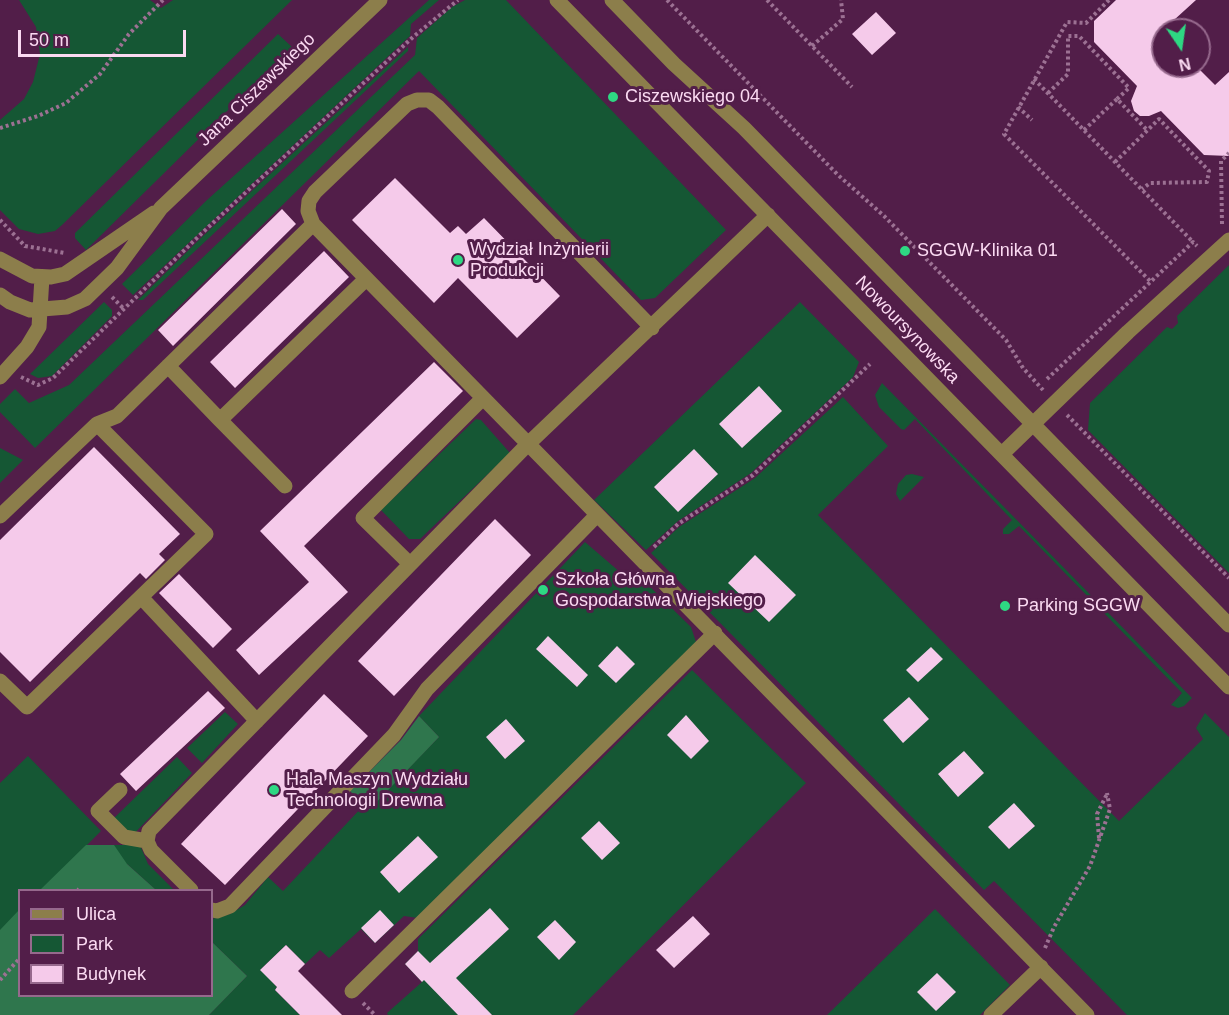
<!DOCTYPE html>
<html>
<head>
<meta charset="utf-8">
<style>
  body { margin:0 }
  #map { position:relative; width:1229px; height:1015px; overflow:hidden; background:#521e49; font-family:Arial,sans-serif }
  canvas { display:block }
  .legend { position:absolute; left:18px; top:889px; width:195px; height:108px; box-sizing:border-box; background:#521e49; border:2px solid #96698d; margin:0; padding:8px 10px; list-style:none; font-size:18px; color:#fbdaf2 }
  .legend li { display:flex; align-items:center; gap:12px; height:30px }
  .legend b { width:30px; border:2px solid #96698d }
  .north { position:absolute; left:1151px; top:18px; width:60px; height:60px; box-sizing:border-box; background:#521e49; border:2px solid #96698d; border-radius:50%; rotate:167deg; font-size:16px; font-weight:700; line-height:24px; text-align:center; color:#fbdaf2 }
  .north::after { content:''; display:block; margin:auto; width:21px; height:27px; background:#2ed883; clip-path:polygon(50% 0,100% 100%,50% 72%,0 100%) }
  .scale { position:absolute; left:18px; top:30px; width:168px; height:27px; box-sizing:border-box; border:3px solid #fbdaf2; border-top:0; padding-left:8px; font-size:18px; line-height:21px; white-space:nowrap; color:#fbdaf2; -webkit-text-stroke:4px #521e49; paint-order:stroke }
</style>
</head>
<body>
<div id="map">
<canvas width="1229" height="1015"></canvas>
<ul class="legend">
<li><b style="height:8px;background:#8c7e4b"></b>Ulica</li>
<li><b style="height:16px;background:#155734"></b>Park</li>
<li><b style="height:16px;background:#f5caea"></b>Budynek</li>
</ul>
<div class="north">N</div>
<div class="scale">50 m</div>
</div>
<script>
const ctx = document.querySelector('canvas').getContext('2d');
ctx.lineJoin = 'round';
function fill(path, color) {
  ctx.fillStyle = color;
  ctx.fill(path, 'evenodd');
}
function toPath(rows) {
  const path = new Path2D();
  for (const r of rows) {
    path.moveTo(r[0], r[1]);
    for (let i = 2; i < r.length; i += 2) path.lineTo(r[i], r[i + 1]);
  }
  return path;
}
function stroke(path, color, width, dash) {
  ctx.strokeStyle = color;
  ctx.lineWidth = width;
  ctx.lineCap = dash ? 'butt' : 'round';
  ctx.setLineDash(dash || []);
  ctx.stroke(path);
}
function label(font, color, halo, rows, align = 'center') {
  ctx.font = font + ' Arial,sans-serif';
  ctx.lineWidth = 6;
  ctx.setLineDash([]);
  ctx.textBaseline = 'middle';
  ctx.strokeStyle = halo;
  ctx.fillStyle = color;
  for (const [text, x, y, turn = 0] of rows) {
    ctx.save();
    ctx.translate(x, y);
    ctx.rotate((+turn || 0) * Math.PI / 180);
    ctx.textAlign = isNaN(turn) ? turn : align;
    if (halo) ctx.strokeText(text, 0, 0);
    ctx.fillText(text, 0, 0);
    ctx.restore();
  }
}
const green = toPath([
  [19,0,150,0,161,8,173,0,292,0,62,225,55,231,38,234,19,229,0,210,0,120,24,99,33,82,40,54,36,27],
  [429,0,439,0,411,24,410,36,133,295,122,284,207,200],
  [465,0,506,0,726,230,655,298,641,300,419,71,35,448,0,412,0,404,15,389,29,403,69,385,415,55,417,38,452,7],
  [278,34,292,47,86,250,75,238,75,233],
  [408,47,408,51,143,300,138,300,203,236],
  [1229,265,1229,573,1088,430,1090,403,1167,327,1172,329,1178,323,1177,316],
  [104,302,112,310,112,316,52,376,38,378,30,374],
  [800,302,859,362,853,377,751,473,678,521,646,550,594,500],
  [882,383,1192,698,1184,706,1178,708,1171,705,1182,693,1019,526,1009,534,1003,534,1003,529,1012,520,915,419,904,430,901,429,879,407,875,395],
  [843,397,888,446,818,515,1119,821,1203,739,1196,728,1205,713,1229,737,1229,1015,1127,1015,994,881,984,890,651,553,679,527,755,478],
  [476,419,481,420,510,453,420,539,409,539,381,510],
  [0,448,23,460,0,483],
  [912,474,924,477,900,501,896,494,898,484,906,475],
  [585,542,635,585,642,579,691,627,696,642,418,918,404,916,375,943,361,929,329,958,320,950,305,964,286,945,261,969,277,987,275,990,300,1015,209,1015,247,976,212,942,212,919,230,914,245,905,268,877,283,891,364,805,369,809,439,737,419,716],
  [692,670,806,783,573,1015,388,1015,387,1013,422,982,405,964,418,951,418,939],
  [225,712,238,724,202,763,187,748],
  [28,756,101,831,87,845,140,845,148,864,174,890,156,890,127,864,98,890,20,890,20,996,0,1015,0,783],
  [177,757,192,773,131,837,114,818],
  [935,909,1010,985,980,1015,827,1015]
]);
const forest = toPath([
  [419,716,439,737,369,810,350,791,401,740],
  [86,845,114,845,127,864,156,890,40,890],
  [19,910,20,996,212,996,212,942,247,976,209,1015,0,1015,0,930]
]);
const building = toPath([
  [1116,0,1196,0,1163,30,1163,66,1196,66,1215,85,1229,72,1229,156,1204,155,1161,111,1149,116,1140,116,1134,111,1131,101,1137,86,1094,42,1094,21],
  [876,12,896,33,872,55,852,34],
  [395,178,450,233,458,226,466,234,484,218,560,296,517,338,458,278,434,303,352,220],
  [282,209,296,224,173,346,158,330],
  [324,251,349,277,235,388,210,362],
  [434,362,463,391,304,546,348,592,259,675,236,650,309,582,260,531],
  [759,386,782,411,742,448,719,424],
  [94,447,180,534,159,554,165,560,146,579,140,573,30,682,0,652,0,540],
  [694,449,718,474,678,512,654,487],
  [495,519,531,555,394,696,358,661],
  [755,555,796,595,769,622,728,583],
  [179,574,232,629,213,648,159,593],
  [548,636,588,675,577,687,536,649],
  [617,646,635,664,616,683,598,666],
  [931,647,943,659,918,682,906,670],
  [208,691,225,708,136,791,120,774],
  [324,694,368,736,225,885,181,844],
  [909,697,929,719,903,743,883,720],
  [686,715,709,741,691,759,667,735],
  [506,719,525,741,505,759,486,737],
  [964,751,984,773,958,797,938,774],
  [1014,803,1035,826,1009,849,988,827],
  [599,821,620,843,602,860,581,838],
  [418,836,438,857,399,893,380,872],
  [490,908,509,929,456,978,492,1015,458,1015,424,980,422,982,405,964,418,951,430,963],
  [380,910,394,925,375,943,361,928],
  [693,916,710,934,674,968,656,950],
  [555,920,576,942,559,960,537,937],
  [286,945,305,964,298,971,342,1015,300,1015,275,990,277,987,260,970],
  [937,973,956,992,936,1011,917,992]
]);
const path = toPath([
  [667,0,838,175,884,216,1006,340,1023,368,1043,390],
  [767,0,852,87],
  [1109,0,1086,23,1067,22,1004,134,1151,282],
  [812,46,843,19,841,0],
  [1034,79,1193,242],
  [1048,93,1068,74,1068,36,1079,36,1129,88,1117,99],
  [1018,107,1032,120],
  [0,128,38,116,66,103,100,74,129,34,163,0],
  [1084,130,1117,99,1147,130],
  [1115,162,1159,119,1209,171,1207,182,1150,183,1142,189],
  [0,220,25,246,65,253],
  [1222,224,1221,161,1229,153],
  [112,297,124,309],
  [21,377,38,385,53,378,201,234,413,37,458,0],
  [1047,379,1193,242,1197,246],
  [1067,415,1229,578],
  [654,547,678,524,753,475,870,364],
  [1099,838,1097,814,1107,794],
  [78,890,79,889],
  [1045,948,1054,927,1090,866,1110,809,1107,793],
  [0,980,20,958],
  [363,1003,375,1015]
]);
const minor = toPath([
  [557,0,1229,687],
  [612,0,674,64,744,128,1229,625],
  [313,224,308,211,309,201,315,192,407,104,417,100,429,100,438,107,652,328],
  [0,259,32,276,51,277,65,274,154,213],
  [0,295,10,302,30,310,67,307,85,299,117,268,161,208,380,0],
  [168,366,220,420,366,279],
  [0,377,27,347,39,327,42,277],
  [220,420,285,486],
  [1002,454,1128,332,1229,240],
  [0,516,97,424,117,416,313,224,1087,1015],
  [410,564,363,518,483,398],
  [141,597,257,721],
  [0,681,27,707,206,534,97,424],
  [120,790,98,811,124,837,147,841],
  [191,890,151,850,147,841,149,831,527,445,768,215],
  [212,910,217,911,230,906,394,735,427,689,597,515],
  [352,991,715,633],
  [991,1015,1041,967]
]);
const markers = [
  [613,97,6,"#2ed883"],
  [905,251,6,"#2ed883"],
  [458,260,6,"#2ed883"],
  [543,590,6,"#2ed883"],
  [1005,606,6,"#2ed883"],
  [274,790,6,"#2ed883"]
];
const streetNames = [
  ["Jana Ciszewskiego",257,90,-44],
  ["Nowoursynowska",907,330,46]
];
const poiNames = [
  ["Ciszewskiego 04",625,97],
  ["Wydział Inżynierii",470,250],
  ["Produkcji",470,271],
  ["SGGW-Klinika 01",917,251],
  ["Szkoła Główna",555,580],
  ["Gospodarstwa Wiejskiego",555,601],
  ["Parking SGGW",1017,606],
  ["Hala Maszyn Wydziału",286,780],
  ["Technologii Drewna",286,801]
];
fill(green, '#155734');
fill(forest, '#2f764d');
fill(building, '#f5caea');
stroke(path, '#9c7193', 4, [3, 3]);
stroke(minor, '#8c7e4b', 15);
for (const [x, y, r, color] of markers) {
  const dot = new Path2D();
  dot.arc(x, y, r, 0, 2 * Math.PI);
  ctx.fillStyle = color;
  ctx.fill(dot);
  stroke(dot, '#521e49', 2);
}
label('18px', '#fbdaf2', '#521e49', streetNames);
label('18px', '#fbdaf2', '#521e49', poiNames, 'left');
</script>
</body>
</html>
